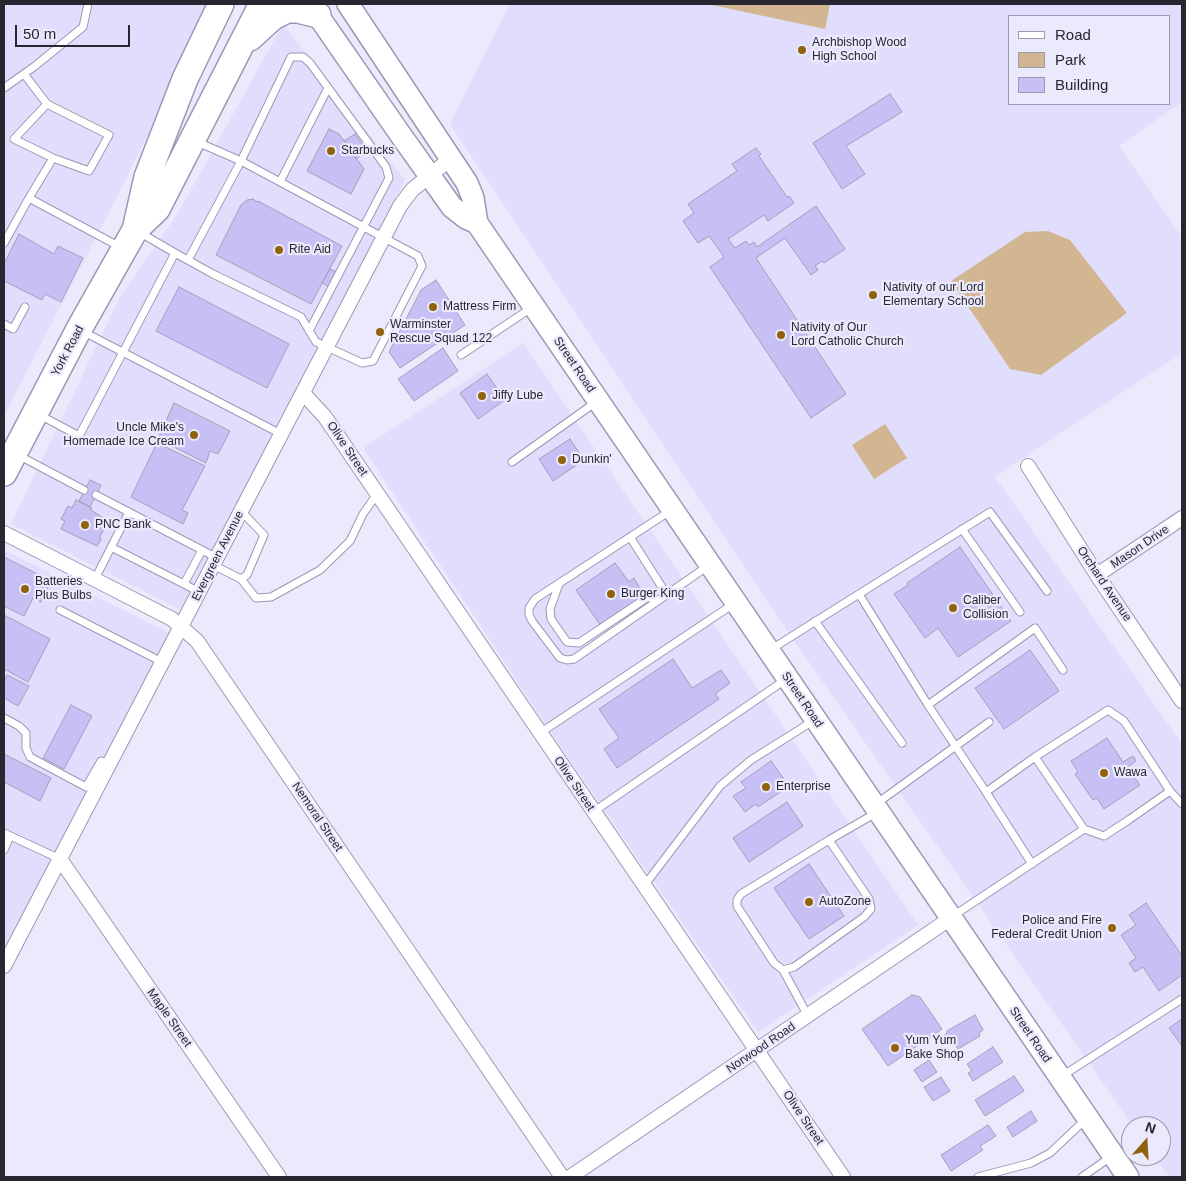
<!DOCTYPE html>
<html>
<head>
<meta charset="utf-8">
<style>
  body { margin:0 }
  #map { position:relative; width:1186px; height:1181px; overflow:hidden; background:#ebe9fc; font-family:Helvetica,sans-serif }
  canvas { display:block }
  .frame { position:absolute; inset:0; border:5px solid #272631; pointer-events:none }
  .legend { position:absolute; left:1008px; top:15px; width:162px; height:90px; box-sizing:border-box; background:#ebe9fc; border:1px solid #9d9bab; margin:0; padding:6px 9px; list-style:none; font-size:15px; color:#272631 }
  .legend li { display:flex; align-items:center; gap:10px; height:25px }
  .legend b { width:25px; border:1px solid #9d9bab }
  .north { position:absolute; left:1121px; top:1116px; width:50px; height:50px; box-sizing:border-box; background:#ebe9fc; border:1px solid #9d9bab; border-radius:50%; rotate:19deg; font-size:14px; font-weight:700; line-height:20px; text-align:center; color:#272631 }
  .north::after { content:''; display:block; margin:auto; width:18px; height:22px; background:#90620c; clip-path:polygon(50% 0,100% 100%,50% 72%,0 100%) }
  .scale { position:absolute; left:15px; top:25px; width:115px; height:22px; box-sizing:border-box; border:2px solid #272631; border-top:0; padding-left:6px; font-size:15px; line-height:18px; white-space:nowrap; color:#272631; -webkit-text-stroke:4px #ebe9fc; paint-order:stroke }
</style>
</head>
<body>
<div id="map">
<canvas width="1186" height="1181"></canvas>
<div class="frame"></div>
<ul class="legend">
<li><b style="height:6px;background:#fff"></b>Road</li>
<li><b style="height:14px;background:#d1b691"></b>Park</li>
<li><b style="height:14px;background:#c6c0f5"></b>Building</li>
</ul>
<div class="north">N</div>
<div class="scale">50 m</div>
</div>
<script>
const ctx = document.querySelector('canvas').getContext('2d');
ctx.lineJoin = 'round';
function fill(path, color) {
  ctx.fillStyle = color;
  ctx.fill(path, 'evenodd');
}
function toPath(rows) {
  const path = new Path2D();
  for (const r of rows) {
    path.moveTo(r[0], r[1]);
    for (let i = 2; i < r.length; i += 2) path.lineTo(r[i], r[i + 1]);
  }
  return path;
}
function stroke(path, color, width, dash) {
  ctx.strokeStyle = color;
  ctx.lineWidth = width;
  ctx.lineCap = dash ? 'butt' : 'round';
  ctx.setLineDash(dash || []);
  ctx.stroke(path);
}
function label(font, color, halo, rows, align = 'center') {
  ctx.font = font + ' Helvetica,sans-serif';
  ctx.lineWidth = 4.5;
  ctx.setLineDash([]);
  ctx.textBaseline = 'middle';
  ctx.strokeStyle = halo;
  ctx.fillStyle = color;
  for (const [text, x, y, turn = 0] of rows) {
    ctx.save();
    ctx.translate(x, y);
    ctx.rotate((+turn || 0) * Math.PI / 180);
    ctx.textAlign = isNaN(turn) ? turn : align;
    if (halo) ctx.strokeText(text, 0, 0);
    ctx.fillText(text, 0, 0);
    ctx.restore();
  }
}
const built = toPath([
  [4,4,212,4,125,181,4,416],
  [510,4,1182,4,1182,102,1119,146,1182,237,1182,353,995,477,1182,744,1182,1177,1169,1177,1154,1156,1161,1156,1161,1126,1133,1126,783,625,450,124],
  [1010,16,1170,16,1170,104,1010,104],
  [283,24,405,180,187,613,11,524,120,297,178,213],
  [523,343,918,925,758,1032,560,746,363,448],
  [4,550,171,634,4,961]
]);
const green = toPath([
  [707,4,830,4,825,29],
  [1048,231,1070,240,1127,313,1041,375,1010,369,951,281,1025,232],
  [885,424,907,458,874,479,852,445]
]);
const building = toPath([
  [890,94,902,112,846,146,865,174,842,189,813,143,890,94],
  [329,129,339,134,364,169,351,194,307,171,329,129],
  [355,134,367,151,356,159,344,141,355,134],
  [756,148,761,154,759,156,787,197,789,196,794,203,768,221,764,215,728,239,735,248,746,241,749,245,754,242,757,247,816,206,845,249,824,263,822,261,815,266,818,270,811,275,785,238,756,258,846,394,811,418,710,267,724,257,709,236,698,243,683,221,694,213,688,204,737,171,732,164,756,148],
  [253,199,257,202,258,201,342,246,311,304,216,255,241,205,247,200,253,199],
  [19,234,54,254,58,246,83,258,61,302,45,294,42,300,4,281,4,264,19,234],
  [330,269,339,273,331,288,322,283,330,269],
  [436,280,465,325,400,368,389,352,421,290,436,280],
  [179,287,289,344,267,388,156,331,179,287],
  [443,348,458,371,414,401,398,379,443,348],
  [487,374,505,400,478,419,460,393,487,374],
  [174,403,230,431,218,454,210,451,206,463,158,439,174,403],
  [570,439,584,460,553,481,539,459,570,439],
  [157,443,205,466,182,510,188,513,183,524,131,497,157,443],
  [90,480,101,485,90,507,79,501,90,480],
  [76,500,92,508,91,510,108,521,100,537,101,540,97,546,61,529,65,521,61,519,68,506,72,508,76,500],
  [960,547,1011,621,958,657,938,628,925,638,894,594,908,585,907,583,960,547],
  [4,557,51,581,41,602,33,598,24,616,4,606,4,557],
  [615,563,629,582,634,578,644,595,601,626,576,590,615,563],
  [4,615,50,639,28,682,4,669,4,615],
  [1030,650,1059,691,1004,729,975,688,1030,650],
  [673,659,692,688,721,670,730,683,715,694,719,699,617,768,604,749,619,738,599,709,673,659],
  [7,675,29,686,18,706,4,698,4,681,7,675],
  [71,705,92,716,64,769,43,758,71,705],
  [1107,738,1123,762,1133,756,1136,761,1127,767,1140,785,1104,809,1097,798,1093,800,1075,774,1078,772,1071,761,1107,738],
  [4,754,51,778,40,801,4,782,4,754],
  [771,761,789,786,758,807,756,804,745,812,733,796,746,788,741,782,771,761],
  [787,802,803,826,749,862,733,838,787,802],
  [809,864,844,916,809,939,774,888,809,864],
  [1146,903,1182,956,1182,975,1159,991,1143,967,1135,972,1129,963,1136,958,1121,935,1136,925,1129,915,1146,903],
  [912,995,920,997,942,1029,888,1066,862,1029,912,995],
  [975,1015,983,1030,979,1033,980,1036,958,1049,953,1041,948,1045,943,1036,947,1033,947,1031,975,1015],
  [1182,1019,1182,1046,1169,1028,1182,1019],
  [993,1047,1003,1062,973,1081,968,1073,972,1071,967,1064,993,1047],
  [929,1060,937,1072,922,1082,914,1070,929,1060],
  [1014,1076,1024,1091,985,1116,975,1100,1014,1076],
  [941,1077,950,1091,933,1101,924,1087,941,1077],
  [1031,1111,1037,1121,1013,1137,1007,1127,1031,1111],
  [988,1125,996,1136,980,1146,983,1150,951,1171,941,1155,988,1125]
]);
const lane = toPath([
  [24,74,47,104,14,139,53,158,29,198,122,248],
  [4,88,35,66,83,27,88,4],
  [47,104,109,135,89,171,53,158],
  [280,182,328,88],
  [4,243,29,198],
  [175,253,213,274,301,317,316,342,362,363,373,361,422,266,418,256,241,161,195,141],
  [188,260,241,161,291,57,303,57,310,63,386,167,389,178,309,331],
  [4,324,13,329,25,307],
  [82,331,281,434],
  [461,355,531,308],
  [38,414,79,436,175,253,139,232],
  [18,455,84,490],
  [512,462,596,402],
  [96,495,202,550],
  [670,511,535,599,529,608,529,614,532,621,560,658,567,660,574,659,708,566],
  [962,529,1020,612],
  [630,537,667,595],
  [111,547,184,584],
  [95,579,129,512],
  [241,579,256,598,271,597,320,570,350,541,363,514,377,494],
  [559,584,550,609,551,619,567,642,579,643,648,597,658,601],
  [199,592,184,584,202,550,215,557,213,565,241,579,247,575,264,535,241,511],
  [859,594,990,512,1047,591],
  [60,610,162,662],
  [815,621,902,743],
  [770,650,859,594,928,705,986,792,1035,757,1084,829,953,916],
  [928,705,1035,628,1063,670],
  [4,718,19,726,26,733,26,748,30,757,86,787,101,761,109,764],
  [540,733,735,603],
  [1035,757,1108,710,1124,721,1170,791,1130,819,1104,836,1084,829],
  [1170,791,1182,804],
  [986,792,1032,864],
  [876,804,989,722],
  [593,812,785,680],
  [4,833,60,859],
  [829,840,869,899,871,909,864,917,794,967,783,970,774,963,737,906,737,900,741,894,829,840,876,813],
  [4,850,10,836],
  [644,886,720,786,751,760,813,721],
  [783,970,808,1016],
  [1062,1076,1182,999],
  [978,1177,1031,1163,1050,1153,1085,1120],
  [1082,1177,1112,1156]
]);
const street = toPath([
  [303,393,325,417,843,1177],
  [1028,466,1097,575,1182,701],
  [4,533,172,619,197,641,562,1177],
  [1097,575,1182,518],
  [60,859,279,1177],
  [4,966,400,206,412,190,450,159],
  [570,1177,951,918]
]);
const primary = toPath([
  [310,4,400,134,452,207,466,218,477,223,1128,1177],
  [348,4,467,183,473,198,477,223]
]);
const highway = toPath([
  [250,38,273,17,287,10,298,10,318,15],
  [135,230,147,177,185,79,221,4],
  [4,473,79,329,135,230,157,209,262,4]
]);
const markers = [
  [802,50,5,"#90620c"],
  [331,151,5,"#90620c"],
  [279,250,5,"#90620c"],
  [873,295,5,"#90620c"],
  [433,307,5,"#90620c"],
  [380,332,5,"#90620c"],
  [781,335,5,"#90620c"],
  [482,396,5,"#90620c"],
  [194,435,5,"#90620c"],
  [562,460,5,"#90620c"],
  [85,525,5,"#90620c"],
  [25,589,5,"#90620c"],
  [611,594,5,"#90620c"],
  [953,608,5,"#90620c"],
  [1104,773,5,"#90620c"],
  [766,787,5,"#90620c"],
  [809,902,5,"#90620c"],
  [1112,928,5,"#90620c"],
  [895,1048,5,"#90620c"]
];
const poiNames = [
  ["Archbishop Wood",812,43],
  ["High School",812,57],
  ["Starbucks",341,151],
  ["Rite Aid",289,250],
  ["Nativity of our Lord",883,288],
  ["Elementary School",883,302],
  ["Mattress Firm",443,307],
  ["Warminster",390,325],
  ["Rescue Squad 122",390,339],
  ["Nativity of Our",791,328],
  ["Lord Catholic Church",791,342],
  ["Jiffy Lube",492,396],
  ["Uncle Mike's",184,428,"right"],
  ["Homemade Ice Cream",184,442,"right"],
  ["Dunkin'",572,460],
  ["PNC Bank",95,525],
  ["Batteries",35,582],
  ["Plus Bulbs",35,596],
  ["Burger King",621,594],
  ["Caliber",963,601],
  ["Collision",963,615],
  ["Wawa",1114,773],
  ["Enterprise",776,787],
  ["AutoZone",819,902],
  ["Police and Fire",1102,921,"right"],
  ["Federal Credit Union",1102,935,"right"],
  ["Yum Yum",905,1041],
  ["Bake Shop",905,1055]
];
const streetNames = [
  ["York Road",68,351,-62],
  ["Street Road",574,365,56],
  ["Olive Street",347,449,56],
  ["Mason Drive",1140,547,-34],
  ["Evergreen Avenue",218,556,-63],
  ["Orchard Avenue",1104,584,56],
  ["Street Road",802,700,56],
  ["Olive Street",574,784,56],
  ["Nemoral Street",317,817,56],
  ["Maple Street",169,1018,55],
  ["Street Road",1030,1035,56],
  ["Norwood Road",761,1048,-34],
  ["Olive Street",803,1118,56]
];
fill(built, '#e0defc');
fill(green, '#d1b691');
fill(building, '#c6c0f5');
stroke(building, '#a3a0bd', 1);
stroke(lane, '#9a98b5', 9);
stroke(street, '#9a98b5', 16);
stroke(primary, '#9a98b5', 24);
stroke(highway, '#9a98b5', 28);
stroke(lane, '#fff', 7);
stroke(street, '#fff', 14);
stroke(primary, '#fff', 21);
stroke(highway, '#fff', 25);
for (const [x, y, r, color] of markers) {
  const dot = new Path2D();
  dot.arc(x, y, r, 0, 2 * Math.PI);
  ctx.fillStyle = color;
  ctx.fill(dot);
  stroke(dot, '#ebe9fc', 2);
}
label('12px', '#272631', '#ebe9fc', poiNames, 'left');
label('12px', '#272631', '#ebe9fc', streetNames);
</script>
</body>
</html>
